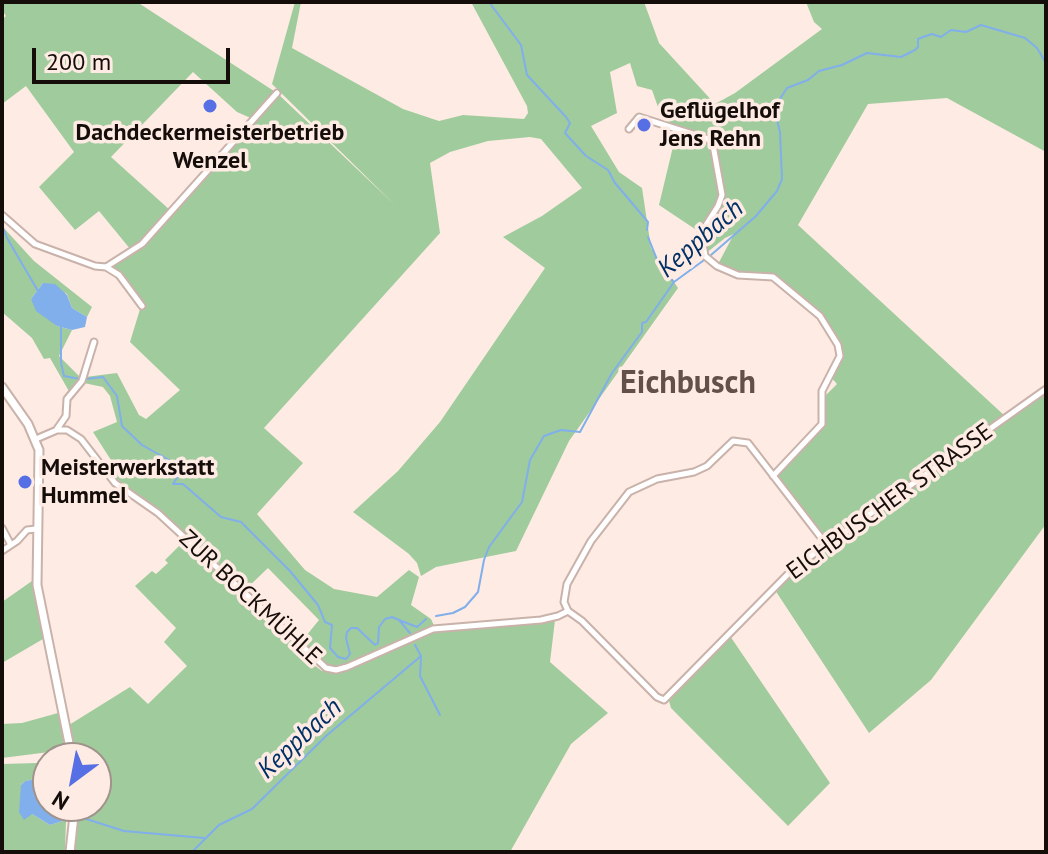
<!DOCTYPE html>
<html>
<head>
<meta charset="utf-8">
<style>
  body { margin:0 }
  #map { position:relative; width:1048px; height:854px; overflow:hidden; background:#feebe3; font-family:"PT Sans",sans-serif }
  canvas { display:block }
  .frame { position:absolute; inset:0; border:4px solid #150d0a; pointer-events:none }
  .north { position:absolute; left:32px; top:742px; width:80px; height:80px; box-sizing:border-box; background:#feebe3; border:2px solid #a1928c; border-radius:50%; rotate:212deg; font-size:22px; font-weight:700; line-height:32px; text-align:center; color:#150d0a }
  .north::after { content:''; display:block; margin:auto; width:28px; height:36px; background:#576fe5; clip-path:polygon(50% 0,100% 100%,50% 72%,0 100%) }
  .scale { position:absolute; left:32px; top:48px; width:198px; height:36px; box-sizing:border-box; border:4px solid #150d0a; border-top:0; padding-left:10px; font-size:24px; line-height:28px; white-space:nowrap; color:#150d0a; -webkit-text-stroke:6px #feebe3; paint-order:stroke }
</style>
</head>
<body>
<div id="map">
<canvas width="1048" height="854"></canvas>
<div class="frame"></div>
<div class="north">N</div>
<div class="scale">200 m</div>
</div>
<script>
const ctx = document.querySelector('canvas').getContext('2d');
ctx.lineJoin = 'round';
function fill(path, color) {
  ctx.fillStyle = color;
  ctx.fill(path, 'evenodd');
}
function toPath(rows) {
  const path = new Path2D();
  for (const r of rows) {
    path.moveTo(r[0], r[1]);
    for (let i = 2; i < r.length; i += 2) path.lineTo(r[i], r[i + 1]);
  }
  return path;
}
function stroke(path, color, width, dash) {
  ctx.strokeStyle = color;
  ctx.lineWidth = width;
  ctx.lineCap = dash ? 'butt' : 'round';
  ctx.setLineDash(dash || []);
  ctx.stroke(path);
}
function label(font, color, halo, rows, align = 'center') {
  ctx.font = font + ' "PT Sans",sans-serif';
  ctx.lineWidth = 7;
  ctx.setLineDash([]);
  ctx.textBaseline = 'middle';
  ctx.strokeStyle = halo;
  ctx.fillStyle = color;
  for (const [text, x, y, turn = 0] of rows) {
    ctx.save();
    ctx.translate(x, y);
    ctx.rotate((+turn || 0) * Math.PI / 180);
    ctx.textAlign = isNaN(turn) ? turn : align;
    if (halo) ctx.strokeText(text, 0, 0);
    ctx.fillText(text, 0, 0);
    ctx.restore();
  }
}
const green = toPath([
  [2,2,137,2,277,93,396,206,272,84,295,2,301,2,292,48,403,109,439,121,463,115,524,119,528,113,527,106,471,2,644,2,659,43,715,104,735,93,822,29,814,22,806,2,1046,2,1046,152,947,98,868,104,798,225,1006,417,1046,389,1046,524,931,680,869,733,775,590,824,548,773,476,821,424,822,391,826,395,837,384,829,375,840,356,838,345,820,316,773,277,738,275,717,266,734,234,725,238,705,254,701,233,659,205,677,130,664,124,652,90,637,86,630,63,610,72,617,113,591,126,619,172,642,188,651,248,678,288,569,441,516,551,436,567,421,576,417,563,409,554,353,512,398,471,440,422,545,268,503,237,542,216,582,188,541,139,530,137,488,141,450,152,430,163,440,233,264,428,303,463,257,514,305,570,334,589,377,597,409,570,419,577,411,605,431,619,437,632,458,628,495,627,555,620,550,662,608,713,571,744,510,852,74,852,80,806,96,806,96,758,76,758,69,725,130,687,148,704,187,666,164,642,176,628,135,586,152,571,156,574,168,563,165,560,181,544,185,544,292,637,314,665,322,671,333,671,302,641,319,620,268,568,246,589,153,506,109,473,116,468,93,432,117,422,110,396,103,387,84,383,85,377,117,373,139,415,146,419,180,390,130,342,141,306,119,275,106,267,131,250,99,211,75,230,39,187,74,152,26,86,2,104,2,20,6,16,2,10],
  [193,72,237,112,253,119,171,211,111,157],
  [2,226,34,261,92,307,87,317,72,308,67,294,43,283,31,299,57,326,72,330,59,356,80,377,79,382,70,393,50,358,44,359,32,338,2,312],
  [32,581,43,639,2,663,2,602],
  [730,636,830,783,788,826,671,708,669,701],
  [58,713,65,750,2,758,2,724,22,723],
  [37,763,48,764,48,780,40,778,25,781,21,785,32,814,50,825,66,820,65,852,2,852,2,764]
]);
const water = toPath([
  [43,283,55,284,67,295,72,308,87,317,85,327,72,330,57,326,36,311,31,299],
  [40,778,48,780,48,806,68,806,66,820,50,825,32,814,24,820,19,812,21,785,25,781]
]);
const stream = toPath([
  [489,2,521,45,527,75,566,117,570,123,565,133,586,156,608,170,615,183,648,222,647,230],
  [2,225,7,238,38,291],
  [648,237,660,267,674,282],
  [61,326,61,363,64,376,80,379],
  [86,379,103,377,117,396,122,426,142,445,169,460,179,475,173,484,183,484,221,517,241,522,290,571,318,605,325,622,332,625,330,648,338,657,346,659,350,654,346,638,347,632,351,628,357,628,375,645,378,643,379,627,385,619,392,617,399,620],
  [436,616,453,613,465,607,478,592,484,560,489,547,522,502,530,460,544,436,561,430,580,432,612,373,642,332,642,323,646,322,674,282,711,255,756,216,777,191,782,179,780,132,776,116,778,102,787,88,808,80,819,71,842,65,867,53,901,57,915,50,918,47,918,39,923,37,932,34,941,37,951,30,966,32,981,25,1025,38,1037,48,1046,63],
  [410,633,399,620,417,627,426,619],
  [421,657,420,676,440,715],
  [80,817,124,831,204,838],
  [192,852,219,825,252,809,326,736,421,656,415,645]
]);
const minor = toPath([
  [629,129,639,117,708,139,713,145,722,195,718,206,701,233,705,256,717,266,738,275,773,277,820,316,838,345,840,356,822,391,822,424,773,476],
  [2,215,35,244,95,266,106,267,142,244,277,93],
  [106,267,119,275,142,306],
  [57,429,66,416,67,399,82,381,94,342],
  [36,439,57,430,67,430,81,439,115,483,158,513,326,668,336,670,347,667,433,629,541,620,558,616,568,611],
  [2,528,11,545],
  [2,551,17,541,27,530,36,529],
  [568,611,582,621,657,697,664,700,794,568,1046,389],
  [568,611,564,602,567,584,591,541,629,492,657,479,694,472,707,466,733,441,748,443,826,544]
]);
const tertiary = toPath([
  [2,387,28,424,39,450,37,585,72,758],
  [70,852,75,806]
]);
const markers = [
  [210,106,8,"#576fe5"],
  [644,125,8,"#576fe5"],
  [25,482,8,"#576fe5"]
];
const poiNames = [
  ["Geflügelhof",660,111],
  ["Jens Rehn",660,139],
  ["Dachdeckermeisterbetrieb",210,133,"center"],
  ["Wenzel",210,161,"center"],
  ["Meisterwerkstatt",41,468],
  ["Hummel",41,496]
];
const streetNames = [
  ["EICHBUSCHER STRASSE",890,502,-36],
  ["ZUR BOCKMÜHLE",250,598,43]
];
const waterNames = [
  ["Keppbach",701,239,-41],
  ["Keppbach",300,739,-43]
];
const districtNames = [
  ["Eichbusch",688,384]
];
fill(green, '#a0cb9c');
fill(water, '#80afeb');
stroke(stream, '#80afeb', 2);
stroke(minor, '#c9b2aa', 9);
stroke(tertiary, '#c9b2aa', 11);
stroke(minor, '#fff', 5);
stroke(tertiary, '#fff', 7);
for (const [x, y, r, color] of markers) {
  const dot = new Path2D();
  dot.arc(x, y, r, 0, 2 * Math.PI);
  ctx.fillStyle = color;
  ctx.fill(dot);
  stroke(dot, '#feebe3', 3);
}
label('bold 24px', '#150d0a', '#feebe3', poiNames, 'left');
label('24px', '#150d0a', '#feebe3', streetNames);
label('italic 26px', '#003065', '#feebe3', waterNames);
label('bold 32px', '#635048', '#feebe3', districtNames);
</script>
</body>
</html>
